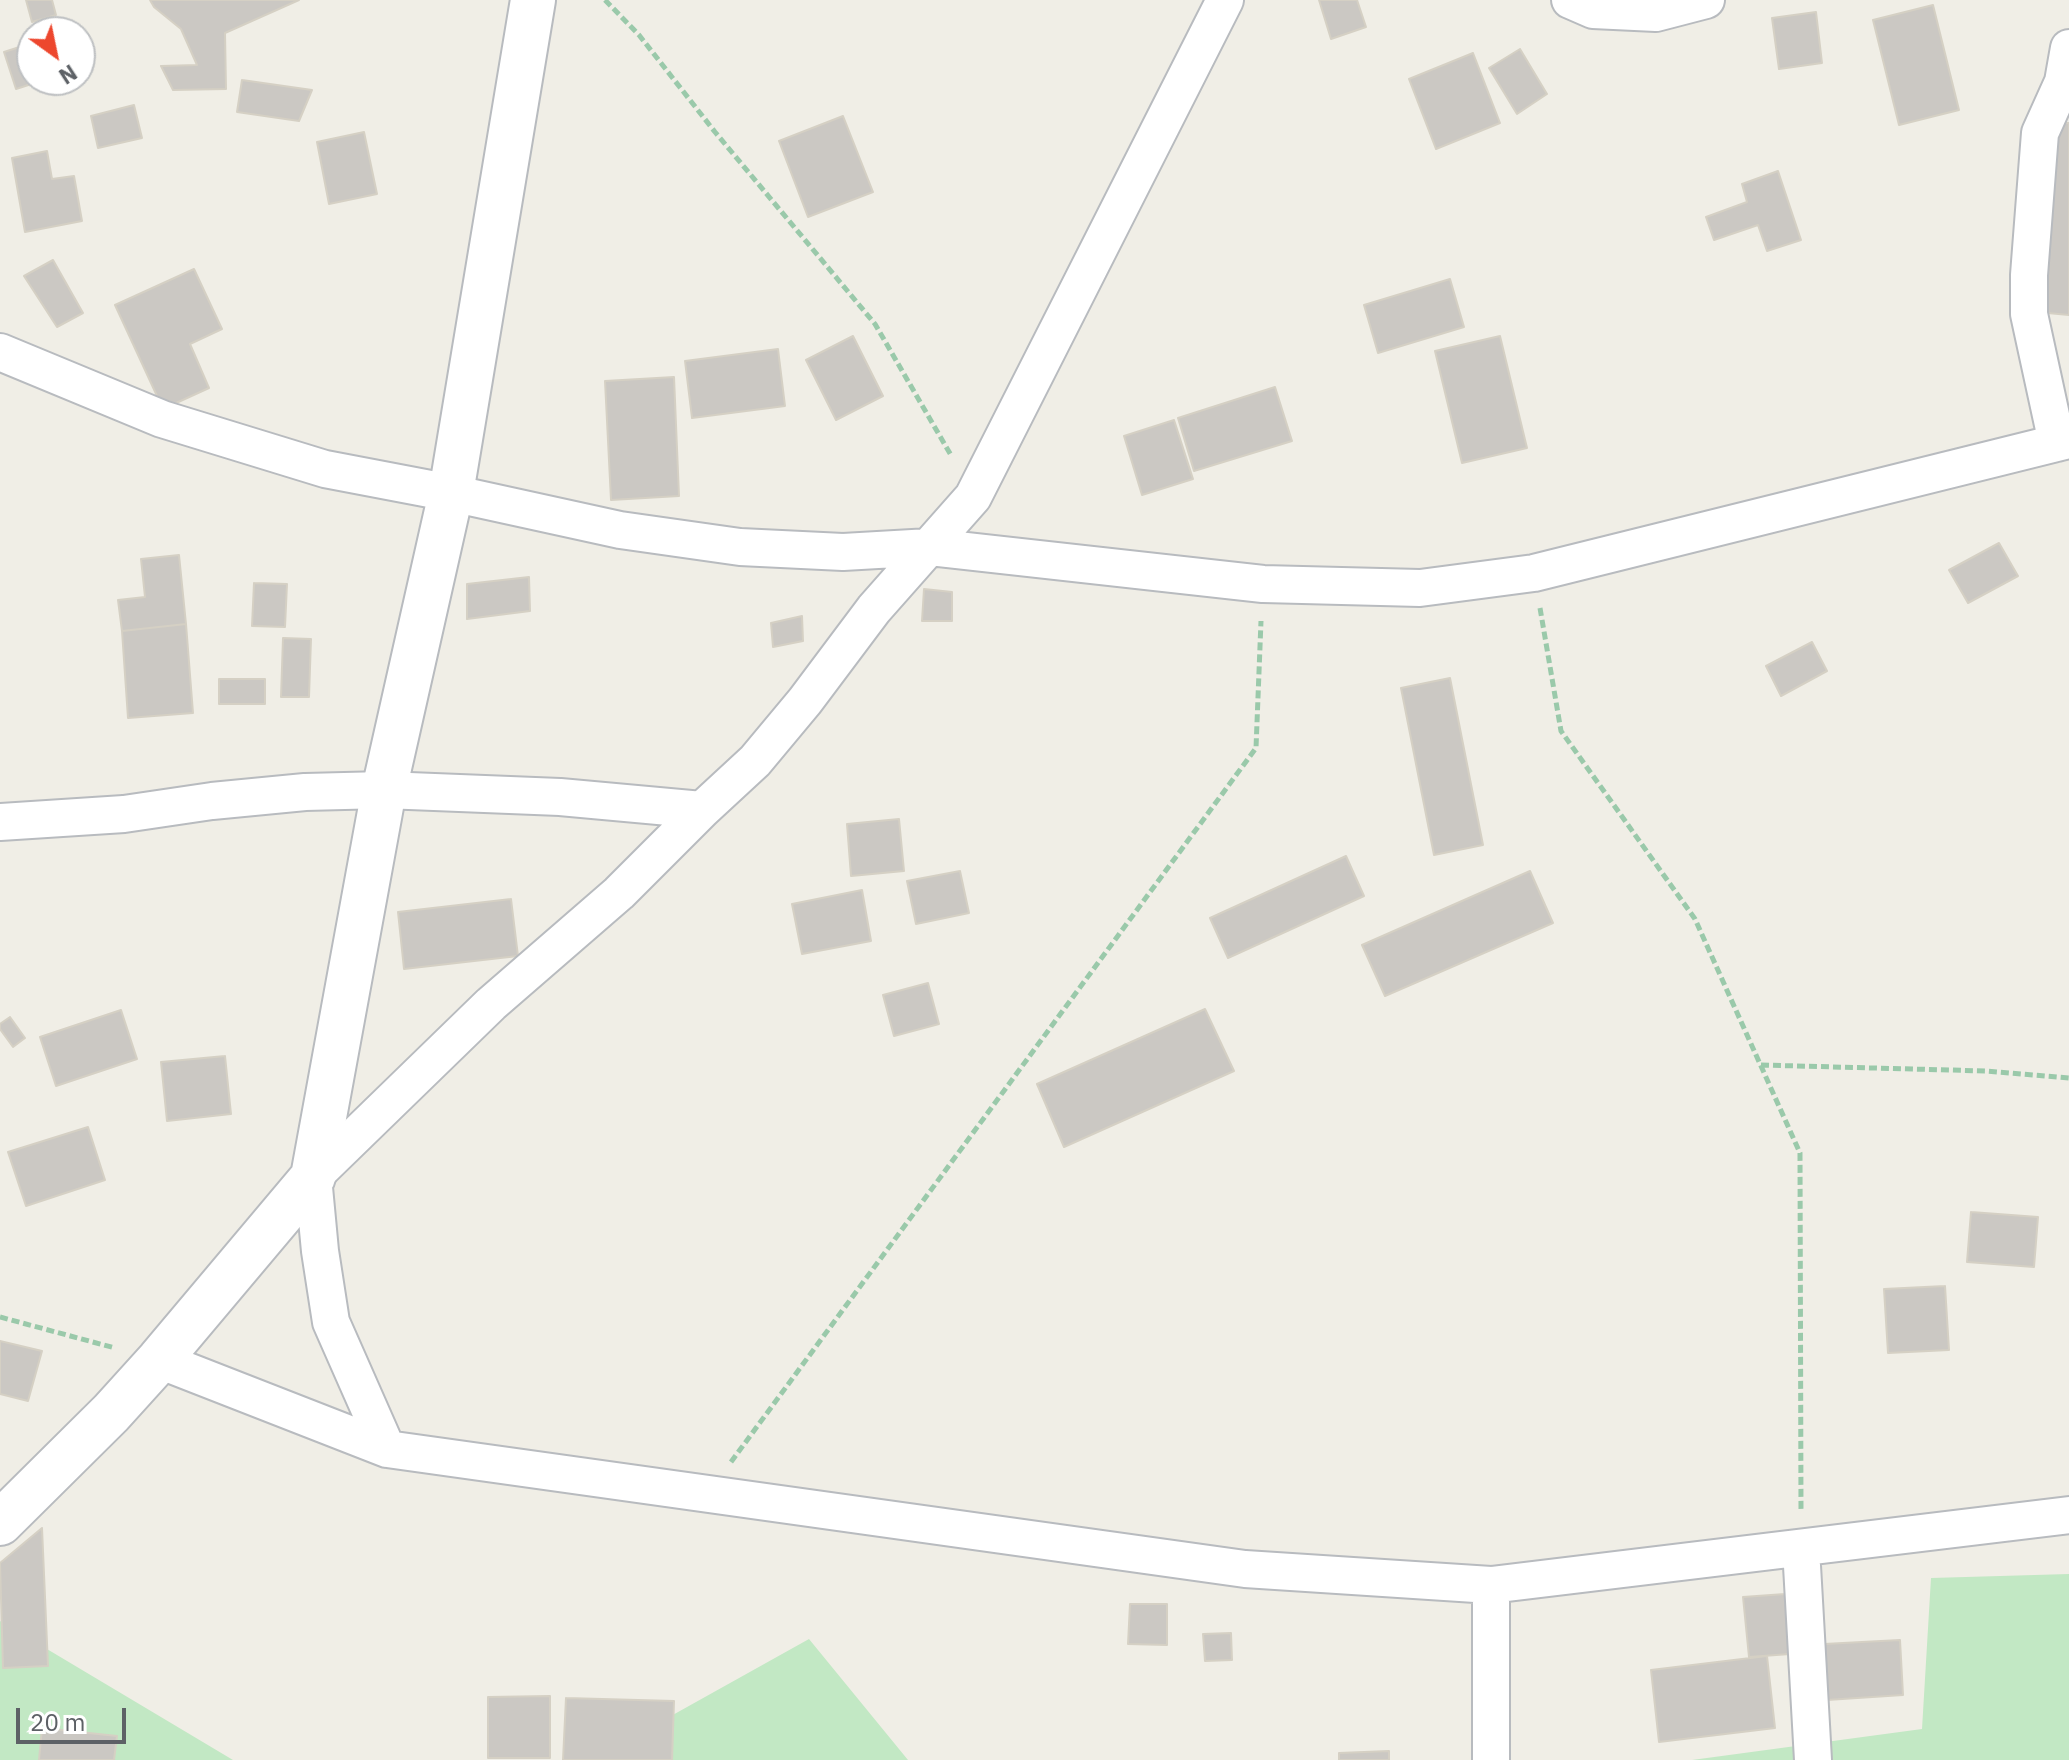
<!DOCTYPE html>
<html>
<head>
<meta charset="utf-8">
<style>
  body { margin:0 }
  #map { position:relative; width:2069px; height:1760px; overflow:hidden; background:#f0eee6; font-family:"IBM Plex Sans",sans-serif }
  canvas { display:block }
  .north { position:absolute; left:16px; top:16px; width:80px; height:80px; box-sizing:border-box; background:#fff; border:2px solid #bec0c2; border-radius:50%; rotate:147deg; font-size:22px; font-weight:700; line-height:32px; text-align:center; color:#5d6166 }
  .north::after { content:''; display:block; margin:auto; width:28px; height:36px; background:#ed472e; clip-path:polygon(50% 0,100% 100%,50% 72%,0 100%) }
  .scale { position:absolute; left:16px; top:1708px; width:110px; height:36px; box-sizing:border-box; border:4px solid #5d6166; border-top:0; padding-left:10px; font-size:24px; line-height:28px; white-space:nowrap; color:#5d6166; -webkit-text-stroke:6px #fff; paint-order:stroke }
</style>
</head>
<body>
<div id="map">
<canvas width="2069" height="1760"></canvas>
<div class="north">N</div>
<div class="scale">20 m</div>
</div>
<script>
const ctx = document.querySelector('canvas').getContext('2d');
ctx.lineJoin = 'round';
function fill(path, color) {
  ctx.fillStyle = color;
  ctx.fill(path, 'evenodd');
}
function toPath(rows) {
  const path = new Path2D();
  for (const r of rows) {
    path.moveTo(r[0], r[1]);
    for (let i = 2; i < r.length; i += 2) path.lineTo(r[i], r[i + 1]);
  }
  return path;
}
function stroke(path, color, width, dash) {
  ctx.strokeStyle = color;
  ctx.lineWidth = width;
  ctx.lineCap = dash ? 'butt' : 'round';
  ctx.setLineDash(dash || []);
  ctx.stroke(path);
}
const green = toPath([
  [2069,1574,2069,1760,1692,1760,1922,1729,1931,1578],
  [0,1621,233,1760,0,1760],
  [809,1639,908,1760,592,1760]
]);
const building = toPath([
  [26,0,52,0,56,15,32,22,26,0],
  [150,0,299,0,225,33,226,89,173,90,161,66,197,65,181,29,154,7,150,0],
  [1319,0,1357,0,1366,27,1331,39,1319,0],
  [1933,5,1959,110,1899,125,1873,20,1933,5],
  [1816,12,1822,63,1779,69,1772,18,1816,12],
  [32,43,32,80,44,80,16,89,4,52,32,43],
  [1520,49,1547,94,1517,114,1489,68,1520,49],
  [1473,53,1500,123,1436,149,1409,79,1473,53],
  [242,80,312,90,299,121,237,112,242,80],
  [134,105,142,138,98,148,91,116,134,105],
  [843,116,873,192,808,217,779,141,843,116],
  [2050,122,2069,123,2069,315,2037,312,2050,122],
  [364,132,377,194,329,204,317,142,364,132],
  [47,151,52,179,74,176,82,221,25,232,12,158,47,151],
  [1778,171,1801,240,1767,251,1758,225,1714,240,1706,217,1747,202,1742,184,1778,171],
  [53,260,83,313,57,327,24,276,53,260],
  [194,269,222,329,190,344,209,388,163,409,115,305,194,269],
  [1450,279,1464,327,1378,353,1364,305,1450,279],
  [853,336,883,396,836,420,806,360,853,336],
  [1500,336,1527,448,1462,463,1435,351,1500,336],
  [778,349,785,406,692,418,685,361,778,349],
  [674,377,679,496,611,500,605,381,674,377],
  [1275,387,1292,441,1194,471,1178,418,1275,387],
  [1174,420,1193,479,1142,495,1124,436,1174,420],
  [1999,543,2018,576,1968,603,1949,570,1999,543],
  [179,555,186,624,122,631,118,600,145,597,141,559,179,555],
  [529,577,530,611,467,619,467,584,529,577],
  [254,583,287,584,285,627,252,626,254,583],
  [924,589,952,592,952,621,922,621,924,589],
  [802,616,803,641,773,647,771,623,802,616],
  [186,624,193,713,128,718,122,631,186,624],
  [283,638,311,639,309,697,281,697,283,638],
  [1812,642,1827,671,1781,696,1766,666,1812,642],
  [1450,678,1483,845,1434,855,1401,688,1450,678],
  [219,679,265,679,265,704,219,704,219,679],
  [899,819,904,871,851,876,847,824,899,819],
  [1346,856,1364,896,1228,958,1210,918,1346,856],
  [960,871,969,913,916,924,907,881,960,871],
  [1530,871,1553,923,1385,996,1362,945,1530,871],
  [862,890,871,941,802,954,792,904,862,890],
  [511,899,518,956,404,969,398,912,511,899],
  [928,983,939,1024,894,1036,883,995,928,983],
  [1205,1009,1234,1071,1064,1147,1037,1084,1205,1009],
  [121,1010,137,1059,56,1086,40,1037,121,1010],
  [10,1017,25,1038,13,1047,0,1029,0,1024,10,1017],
  [225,1056,231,1114,167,1121,161,1062,225,1056],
  [88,1127,105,1180,26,1206,8,1152,88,1127],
  [1971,1212,2038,1217,2034,1267,1967,1262,1971,1212],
  [1945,1286,1949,1350,1888,1353,1884,1289,1945,1286],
  [0,1341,42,1351,28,1401,0,1394,0,1341],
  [42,1528,48,1666,3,1668,0,1563,42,1528],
  [1785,1594,1790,1654,1749,1657,1743,1597,1785,1594],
  [1130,1604,1167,1604,1167,1645,1128,1644,1130,1604],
  [1231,1633,1232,1660,1205,1661,1203,1634,1231,1633],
  [1900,1640,1903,1695,1827,1700,1824,1644,1900,1640],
  [1767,1656,1775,1728,1659,1742,1651,1670,1767,1656],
  [550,1696,550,1758,488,1758,488,1697,550,1696],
  [566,1698,674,1701,672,1760,563,1760,566,1698],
  [42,1728,117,1736,114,1760,39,1760,42,1728],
  [1389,1751,1389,1760,1339,1760,1339,1753,1389,1751]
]);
const path = toPath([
  [605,0,639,35,715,132,875,324,952,457],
  [1540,608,1561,731,1695,919,1800,1153,1801,1511],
  [1761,1065,1986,1071,2069,1078],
  [0,1317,115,1348],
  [731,1462,1256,748,1261,621]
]);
const minor = toPath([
  [1570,0,1593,10,1656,13,1706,0],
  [0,352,162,419,325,469,451,493,620,530,740,547,843,552,930,547,1263,584,1420,588,1534,573,2069,440],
  [2057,443,2029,314,2029,275,2040,133,2063,82,2069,48],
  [0,822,124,814,212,801,305,792,384,790,560,797,702,810,755,761,805,701,874,609,973,497,1225,0],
  [159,1360,387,1449,1245,1569,1491,1585,2069,1515],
  [387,1449,331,1322,320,1251,313,1177,491,1004,619,893,702,810],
  [1801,1548,1813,1760],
  [1491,1760,1491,1585]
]);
const tertiary = toPath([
  [0,1523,111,1413,159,1360,313,1177,384,790,451,493,533,0]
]);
fill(green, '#c2e8c4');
fill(building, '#cbc8c3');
stroke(building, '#d5d0c4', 2);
stroke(minor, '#b8bbbf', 40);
stroke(tertiary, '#b8bbbf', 48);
stroke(path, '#9ac9aa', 5, [8, 4]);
stroke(minor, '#fff', 36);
stroke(tertiary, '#fff', 44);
</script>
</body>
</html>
